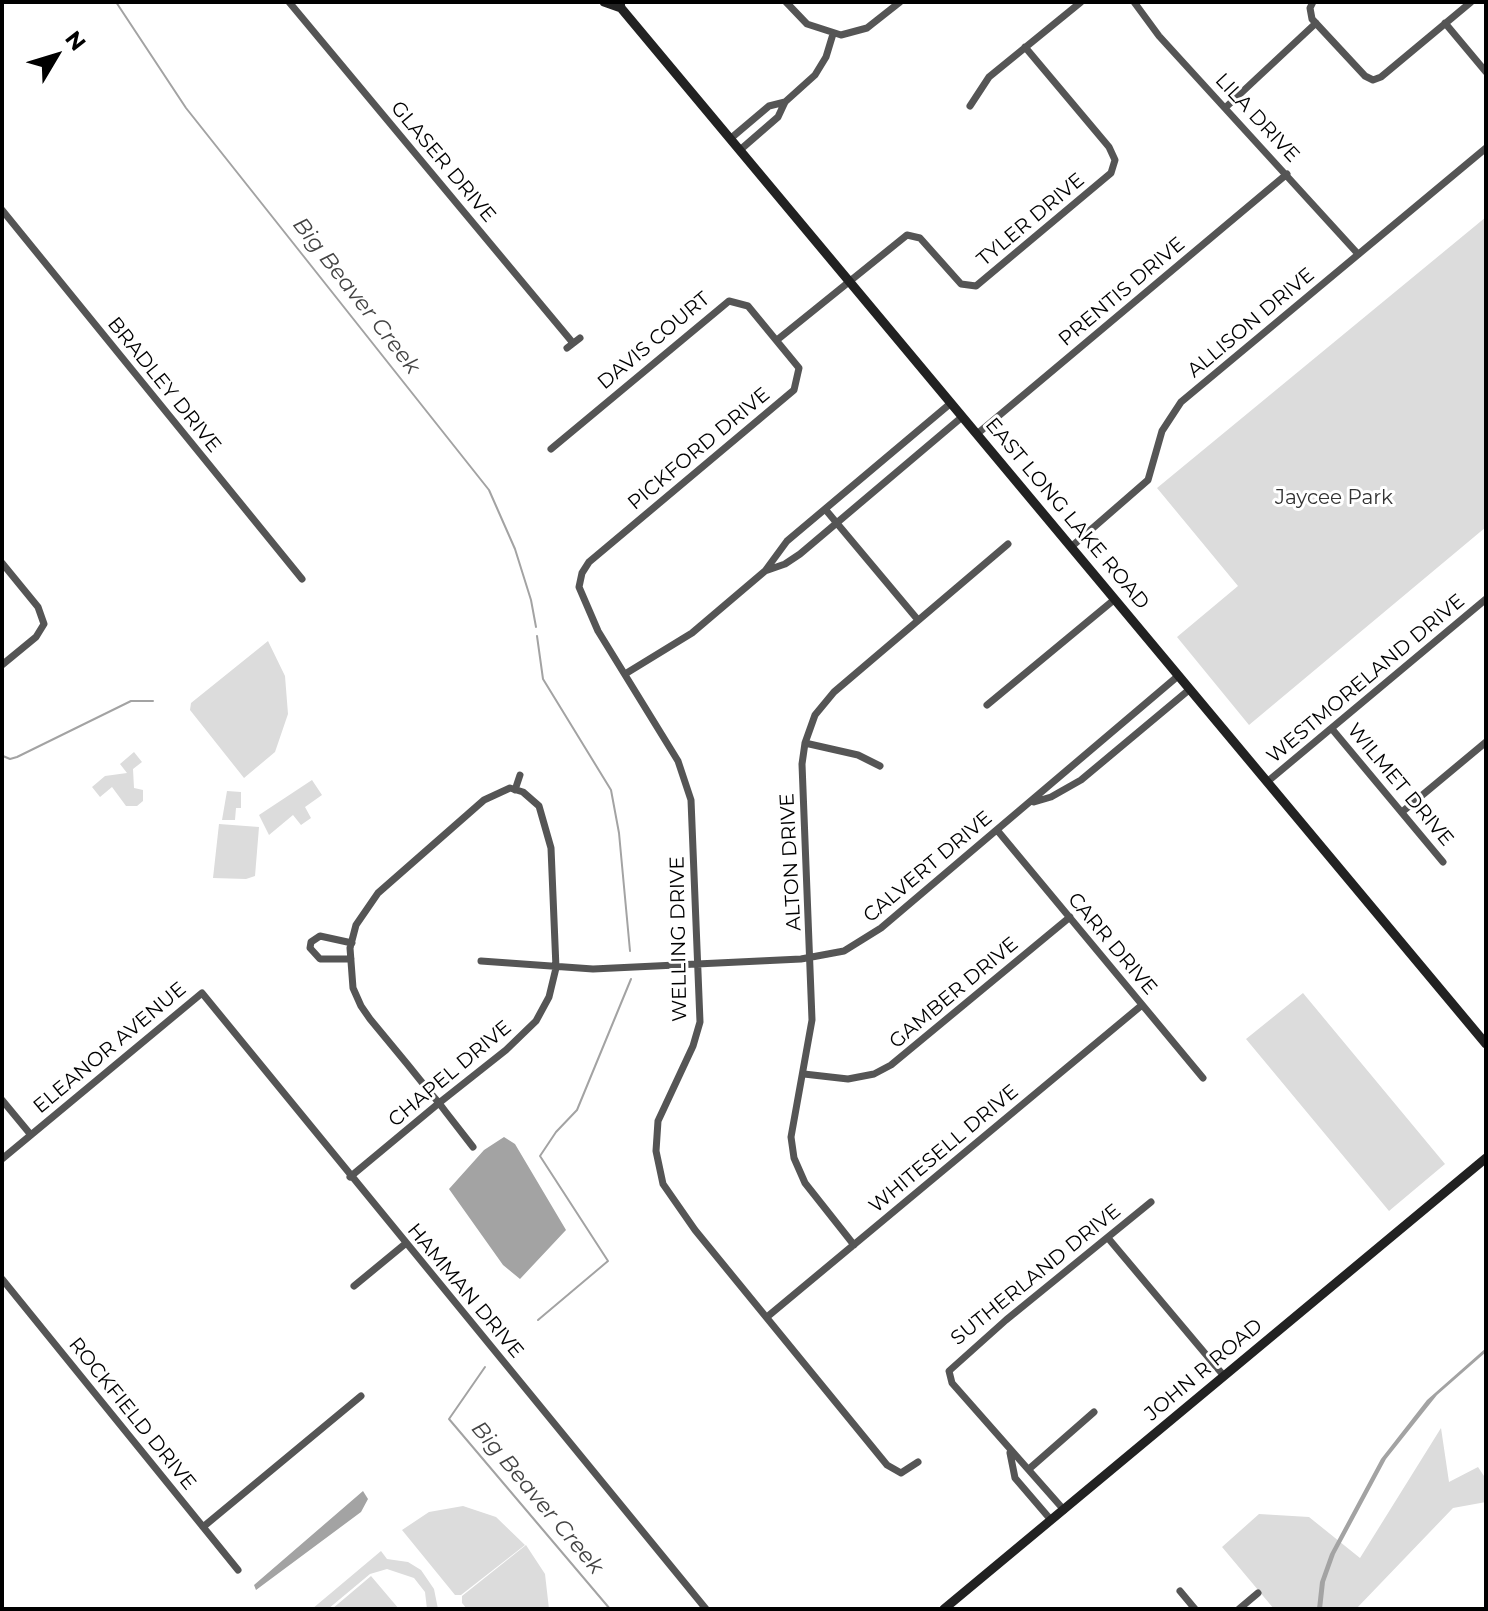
<!DOCTYPE html>
<html>
<head>
<meta charset="utf-8">
<style>
  body { margin:0 }
  #map { position:relative; width:1488px; height:1611px; overflow:hidden; background:#fff; font-family:Montserrat,sans-serif }
  canvas { display:block }
  .frame { position:absolute; inset:0; border:4px solid #000; pointer-events:none }
  .north { position:absolute; left:16px; top:16px; width:80px; height:80px; -webkit-text-stroke:6px #fff; paint-order:stroke; rotate:52deg; font-size:22px; font-weight:700; line-height:32px; text-align:center; color:#000 }
  .north::after { content:''; display:block; margin:auto; width:28px; height:36px; background:#000; clip-path:polygon(50% 0,100% 100%,50% 72%,0 100%) }
</style>
</head>
<body>
<div id="map">
<canvas width="1488" height="1611"></canvas>
<div class="frame"></div>
<div class="north">N</div>
</div>
<script>
const ctx = document.querySelector('canvas').getContext('2d');
ctx.lineJoin = 'round';
function fill(path, color) {
  ctx.fillStyle = color;
  ctx.fill(path, 'evenodd');
}
function toPath(rows) {
  const path = new Path2D();
  for (const r of rows) {
    path.moveTo(r[0], r[1]);
    for (let i = 2; i < r.length; i += 2) path.lineTo(r[i], r[i + 1]);
  }
  return path;
}
function stroke(path, color, width, dash) {
  ctx.strokeStyle = color;
  ctx.lineWidth = width;
  ctx.lineCap = dash ? 'butt' : 'round';
  ctx.setLineDash(dash || []);
  ctx.stroke(path);
}
function label(font, color, halo, rows, align = 'center') {
  ctx.font = font + ' Montserrat,sans-serif';
  ctx.lineWidth = 6;
  ctx.setLineDash([]);
  ctx.textBaseline = 'middle';
  ctx.strokeStyle = halo;
  ctx.fillStyle = color;
  for (const [text, x, y, turn = 0] of rows) {
    ctx.save();
    ctx.translate(x, y);
    ctx.rotate((+turn || 0) * Math.PI / 180);
    ctx.textAlign = isNaN(turn) ? turn : align;
    if (halo) ctx.strokeText(text, 0, 0);
    ctx.fillText(text, 0, 0);
    ctx.restore();
  }
}
const green = toPath([
  [1486,217,1486,527,1249,725,1177,637,1238,586,1157,488],
  [268,641,285,676,288,714,275,752,244,778,190,710,191,703],
  [134,752,142,762,133,769,134,788,143,790,143,801,137,806,126,806,112,787,100,797,92,787,105,776,127,773,120,764],
  [312,780,322,795,305,807,311,818,301,825,293,815,269,835,259,815],
  [227,791,241,792,241,808,236,808,235,820,222,820],
  [219,824,259,827,255,876,246,879,213,878],
  [1303,993,1445,1164,1389,1211,1246,1039],
  [1441,1428,1449,1482,1478,1467,1486,1479,1486,1502,1453,1508,1356,1609,1274,1609,1222,1547,1259,1514,1309,1517,1360,1558],
  [463,1506,496,1517,525,1545,461,1595,455,1595,402,1530,429,1512],
  [526,1545,545,1574,549,1609,467,1609,462,1603,462,1596],
  [381,1551,387,1559,408,1562,421,1570,434,1589,438,1609,427,1609,425,1592,414,1578,387,1569,370,1574,328,1609,312,1609],
  [371,1576,399,1609,332,1609]
]);
const water = toPath([
  [504,1137,515,1144,566,1230,520,1279,503,1265,449,1189,484,1150],
  [1486,1348,1486,1352,1437,1395,1386,1459,1335,1554,1325,1582,1322,1609,1317,1609,1320,1582,1330,1554,1381,1459,1427,1400],
  [363,1491,368,1499,361,1512,256,1590,254,1585]
]);
const stream = toPath([
  [116,2,186,108,489,490,515,549,531,600,536,627],
  [537,636,543,679,611,790,619,833,630,951],
  [3,756,10,759,17,757,131,701,153,701],
  [538,1320,608,1261,540,1156,556,1132,577,1110,631,979],
  [485,1367,449,1419,610,1609]
]);
const minor = toPath([
  [289,2,573,343],
  [786,2,807,24,841,35,867,28,900,2],
  [1134,2,1159,36,1358,254],
  [1313,2,1310,8,1312,19,1365,76,1373,80,1381,77,1471,2],
  [1445,23,1486,72],
  [970,106,989,77,1081,2],
  [1225,108,1316,23],
  [730,139,769,106,785,102],
  [740,150,778,117,785,102,815,75,826,57,833,34],
  [2,210,302,579],
  [777,340,907,235,920,238,961,284,976,286,1111,173,1115,160,1109,147,1025,47],
  [567,348,580,338],
  [977,434,1287,174],
  [551,449,729,301,748,306,799,368,794,390,589,562,582,573,579,587,598,631,678,761,691,800,700,1022,693,1046,658,1121,656,1151,663,1184,695,1230,887,1465,901,1473,918,1462],
  [825,509,918,620],
  [1071,547,1148,480,1162,431,1181,402,1486,148],
  [2,563,38,607,44,624,36,637,2,665],
  [765,571,785,564,800,554,962,417],
  [625,674,692,633,765,571,787,541,951,403],
  [987,705,1115,599],
  [1332,729,1443,862],
  [805,743,858,755,880,766],
  [1267,782,1486,599],
  [515,790,520,775],
  [1034,802,1051,797,1081,780,1190,689],
  [1402,812,1486,742],
  [997,830,1203,1078],
  [351,959,320,959,310,948,311,942,320,936,352,943],
  [481,961,593,969,801,959,844,951,881,928,1178,676],
  [804,1074,848,1079,874,1074,891,1065,1070,917],
  [2,1100,31,1135],
  [2,1159,202,993,706,1609],
  [350,1177,439,1103,506,1050,536,1021,549,997,556,968,551,848,539,806,523,792,510,788,484,800,378,893,356,925,350,948,353,988,361,1006,370,1019,408,1065,433,1096,439,1103,445,1111,473,1147],
  [1108,1238,1224,1376],
  [854,1245,805,1183,794,1158,791,1137,812,1020,802,764,805,743,815,715,834,692,1008,544],
  [2,1279,238,1570],
  [354,1286,405,1244],
  [767,1317,1142,1005],
  [1010,1453,1015,1478,1051,1520],
  [1029,1469,1094,1412],
  [1064,1510,952,1383,949,1371,1006,1320,1151,1202],
  [203,1527,361,1396],
  [1180,1591,1195,1609],
  [1239,1609,1258,1593]
]);
const secondary = toPath([
  [604,2,621,8],
  [620,2,621,8,1486,1044],
  [944,1609,1486,1158]
]);
const streetNames = [
  ["LILA DRIVE",1257,118,47],
  ["GLASER DRIVE",443,162,50],
  ["TYLER DRIVE",1031,220,-40],
  ["PRENTIS DRIVE",1122,292,-40],
  ["ALLISON DRIVE",1251,323,-40],
  ["DAVIS COURT",654,341,-40],
  ["BRADLEY DRIVE",164,385,51],
  ["PICKFORD DRIVE",699,449,-40],
  ["EAST LONG LAKE ROAD",1067,514,50],
  ["WESTMORELAND DRIVE",1366,679,-40],
  ["WILMET DRIVE",1400,785,50],
  ["ALTON DRIVE",791,862,-93],
  ["CALVERT DRIVE",928,867,-40],
  ["WELLING DRIVE",679,939,-91],
  ["CARR DRIVE",1112,944,50],
  ["GAMBER DRIVE",954,993,-40],
  ["ELEANOR AVENUE",110,1048,-40],
  ["CHAPEL DRIVE",450,1074,-40],
  ["WHITESELL DRIVE",944,1149,-40],
  ["SUTHERLAND DRIVE",1036,1275,-39],
  ["HAMMAN DRIVE",465,1291,50],
  ["JOHN R ROAD",1204,1370,-40],
  ["ROCKFIELD DRIVE",132,1414,51]
];
const parkNames = [
  ["Jaycee Park",1334,498]
];
const waterNames = [
  ["Big Beaver Creek",356,296,52],
  ["Big Beaver Creek",537,1498,50]
];
fill(green, '#dcdcdc');
fill(water, '#a3a3a3');
stroke(stream, '#a3a3a3', 2);
stroke(minor, '#555', 7);
stroke(secondary, '#222', 9);
label('20px', '#000', '#fff', streetNames);
label('20px', '#333', '#fff', parkNames);
label('italic 22px', '#444', '#fff', waterNames);
</script>
</body>
</html>
